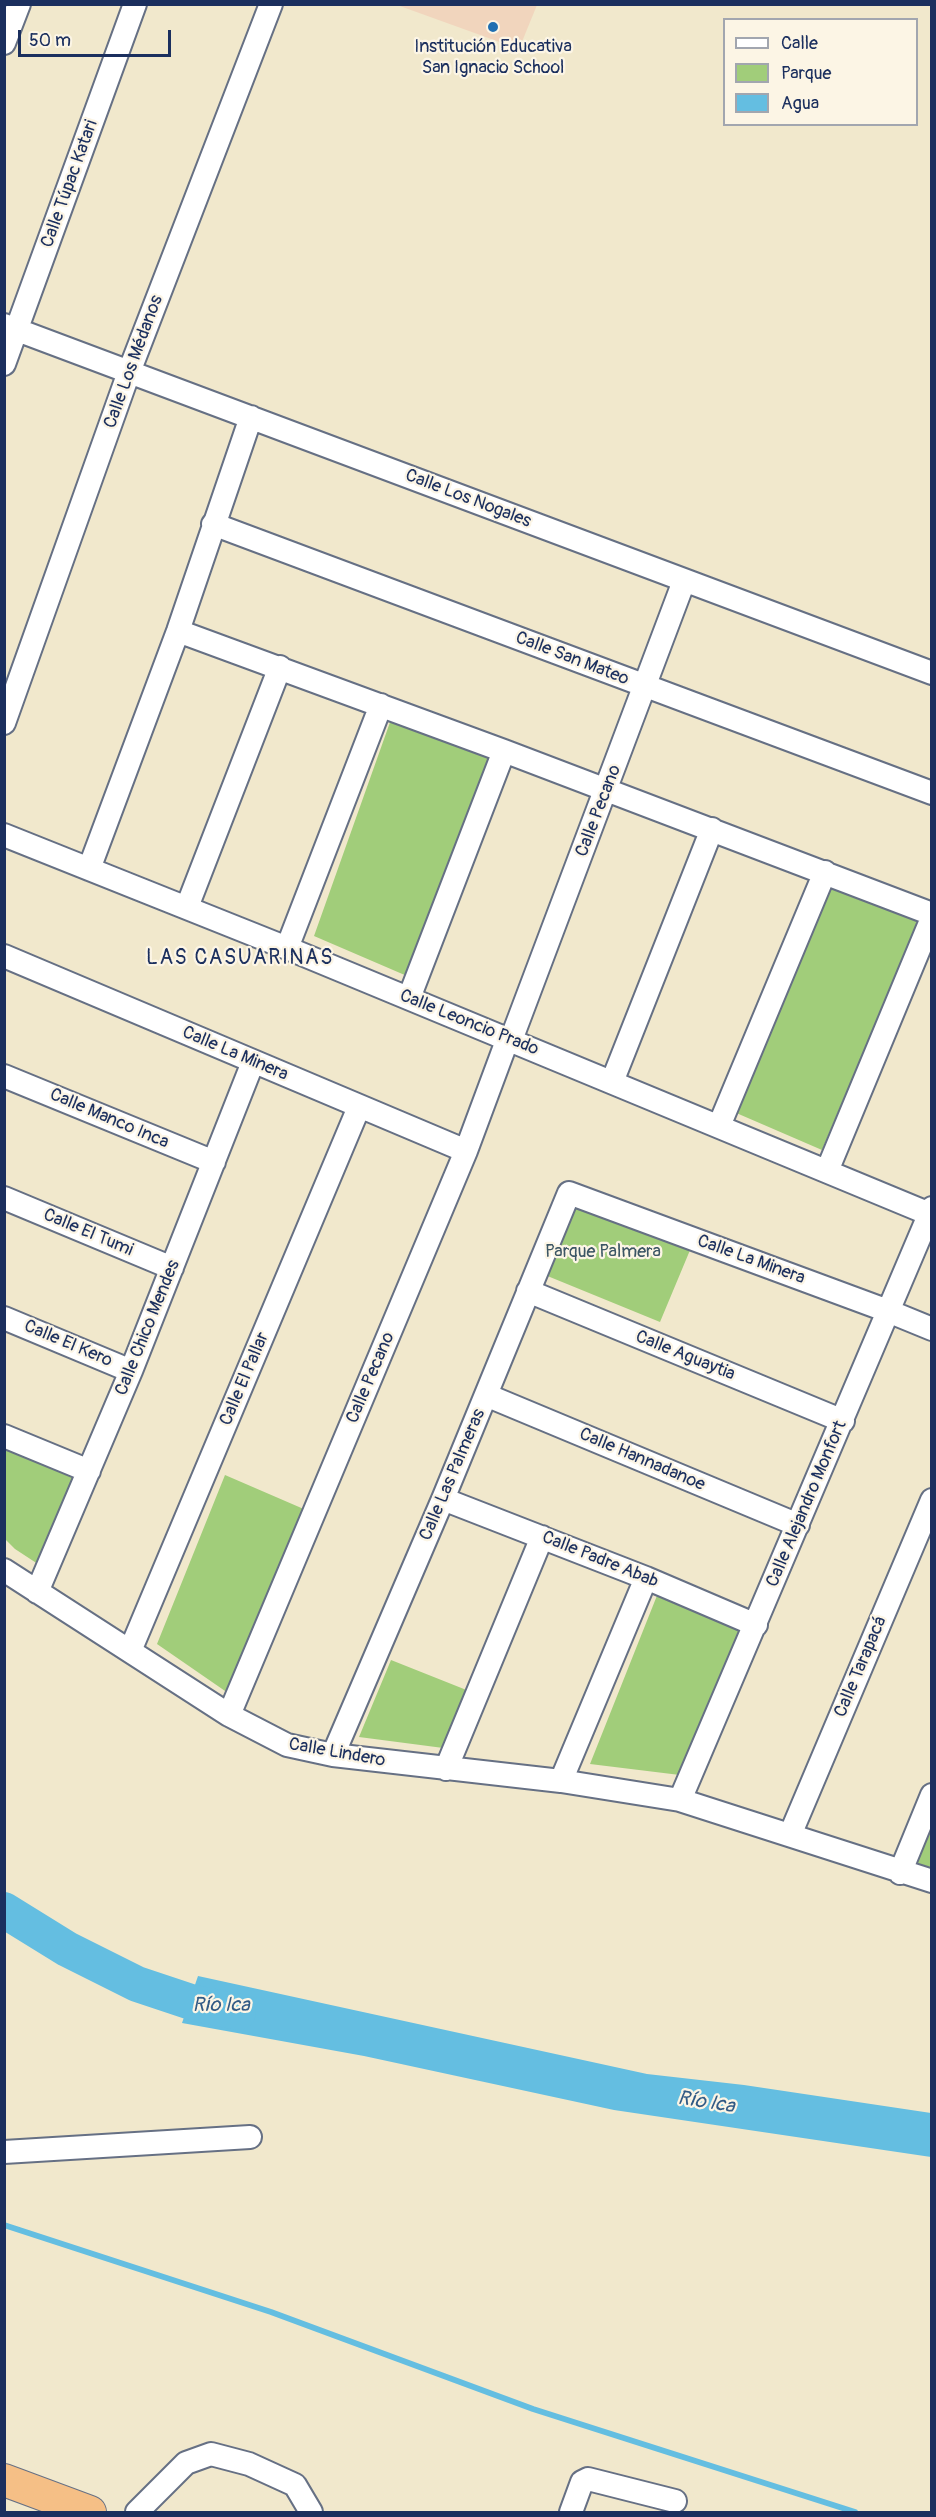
<!DOCTYPE html>
<html>
<head>
<meta charset="utf-8">
<style>
  body { margin:0 }
  #map { position:relative; width:936px; height:2517px; overflow:hidden; background:#f1e8cc; font-family:Pangolin,sans-serif }
  canvas { display:block }
  .frame { position:absolute; inset:0; border:6px solid #1b2f5e; pointer-events:none }
  .legend { position:absolute; left:723px; top:18px; width:195px; height:108px; box-sizing:border-box; background:#fcf5e5; border:2px solid #a2a6af; margin:0; padding:8px 10px; list-style:none; font-size:18px; color:#1b2f5e }
  .legend li { display:flex; align-items:center; gap:12px; height:30px }
  .legend b { width:30px; border:2px solid #a2a6af }
  .scale { position:absolute; left:18px; top:30px; width:153px; height:27px; box-sizing:border-box; border:3px solid #1b2f5e; border-top:0; padding-left:8px; font-size:18px; line-height:21px; white-space:nowrap; color:#1b2f5e; -webkit-text-stroke:4px #fcf5e5; paint-order:stroke }
</style>
</head>
<body>
<div id="map">
<canvas width="936" height="2517"></canvas>
<div class="frame"></div>
<ul class="legend">
<li><b style="height:8px;background:#fff"></b>Calle</li>
<li><b style="height:16px;background:#a1cd7a"></b>Parque</li>
<li><b style="height:16px;background:#64bee1"></b>Agua</li>
</ul>
<div class="scale">50 m</div>
</div>
<script>
const ctx = document.querySelector('canvas').getContext('2d');
ctx.lineJoin = 'round';
function fill(path, color) {
  ctx.fillStyle = color;
  ctx.fill(path, 'evenodd');
}
function toPath(rows) {
  const path = new Path2D();
  for (const r of rows) {
    path.moveTo(r[0], r[1]);
    for (let i = 2; i < r.length; i += 2) path.lineTo(r[i], r[i + 1]);
  }
  return path;
}
function stroke(path, color, width, dash) {
  ctx.strokeStyle = color;
  ctx.lineWidth = width;
  ctx.lineCap = dash ? 'butt' : 'round';
  ctx.setLineDash(dash || []);
  ctx.stroke(path);
}
function label(font, color, halo, rows, align = 'center') {
  ctx.font = font + ' Pangolin,sans-serif';
  ctx.lineWidth = 4.5;
  ctx.setLineDash([]);
  ctx.textBaseline = 'middle';
  ctx.strokeStyle = halo;
  ctx.fillStyle = color;
  for (const [text, x, y, turn = 0] of rows) {
    ctx.save();
    ctx.translate(x, y);
    ctx.rotate((+turn || 0) * Math.PI / 180);
    ctx.textAlign = isNaN(turn) ? turn : align;
    if (halo) ctx.strokeText(text, 0, 0);
    ctx.fillText(text, 0, 0);
    ctx.restore();
  }
}
const built = toPath([
  [397,5,537,4,537,5,519,49]
]);
const green = toPath([
  [394,711,498,750,407,976,314,936],
  [832,877,923,910,822,1150,734,1112],
  [580,1196,693,1243,660,1322,545,1275],
  [4,1438,82,1471,44,1568,15,1549,5,1539],
  [225,1475,306,1510,228,1693,157,1644],
  [660,1588,748,1626,688,1776,590,1764],
  [391,1660,474,1693,451,1749,359,1737],
  [931,1823,931,1868,915,1863]
]);
const water = toPath([
  [198,1976,647,2074,744,2085,931,2113,931,2157,614,2110,364,2056,182,2023]
]);
const stream = toPath([
  [4,2225,271,2312,533,2409,855,2512]
]);
const river = toPath([
  [4,1910,67,1949,137,1984,194,2003,238,2012]
]);
const minor = toPath([
  [4,43,19,4],
  [4,325,932,673],
  [4,364,135,4],
  [213,524,932,793],
  [178,631,504,751,932,914],
  [4,723,129,372,271,4],
  [4,835,287,948,932,1215],
  [89,869,178,631,251,417],
  [187,907,280,667],
  [287,948,381,705],
  [4,956,466,1151],
  [409,998,504,751],
  [511,1040,684,581],
  [4,1076,214,1162],
  [612,1082,712,829],
  [719,1126,825,872],
  [827,1171,932,918],
  [4,1198,172,1268],
  [528,1291,843,1421],
  [4,1318,131,1371],
  [486,1395,798,1525],
  [4,1436,89,1471],
  [443,1499,646,1578,756,1625],
  [4,1570,229,1715,287,1745,333,1755,561,1781,680,1800,932,1881],
  [37,1592,131,1371,253,1062],
  [130,1651,359,1107],
  [229,1715,466,1151,508,1038],
  [333,1755,443,1499,569,1193,888,1311,932,1329],
  [446,1769,542,1537],
  [561,1781,646,1578],
  [680,1800,932,1208],
  [790,1835,932,1500],
  [900,1873,932,1795],
  [4,2152,250,2137],
  [137,2512,186,2463,211,2454,249,2464,295,2485,311,2512],
  [571,2512,582,2482,588,2479,675,2501]
]);
const highway = toPath([
  [4,2480,90,2512]
]);
const markers = [
  [493,27,6,"#1f6fb2"]
];
const poiNames = [
  ["Institución Educativa",493,47],
  ["San Ignacio School",493,68]
];
const streetNames = [
  ["Calle Túpac Katari",70,184,-70],
  ["Calle Los Médanos",134,362,-70],
  ["Calle Los Nogales",468,499,21],
  ["Calle San Mateo",572,659,21],
  ["Calle Pecano",599,811,-69],
  ["Calle Leoncio Prado",469,1023,22],
  ["Calle La Minera",235,1054,23],
  ["Calle Manco Inca",109,1119,23],
  ["Calle El Tumi",88,1233,23],
  ["Calle La Minera",751,1260,20],
  ["Calle Chico Mendes",148,1328,-68],
  ["Calle El Kero",68,1344,23],
  ["Calle Aguaytia",685,1356,22],
  ["Calle Pecano",371,1378,-67],
  ["Calle El Pallar",245,1379,-67],
  ["Calle Hannadanoe",642,1460,23],
  ["Calle Las Palmeras",453,1475,-67],
  ["Calle Alejandro Monfort",807,1504,-67],
  ["Calle Padre Abab",600,1560,22],
  ["Calle Tarapacá",861,1667,-67],
  ["Calle Lindero",337,1753,10]
];
const parkNames = [
  ["Parque Palmera",603,1252]
];
const waterNames = [
  ["Río Ica",221,2006],
  ["Río Ica",706,2103,9]
];
const quarterNames = [
  ["LAS CASUARINAS",240,959]
];
fill(built, '#f1d5bd');
fill(green, '#a1cd7a');
fill(water, '#64bee1');
stroke(stream, '#64bee1', 6);
stroke(river, '#64bee1', 36);
stroke(minor, '#667084', 26);
stroke(highway, '#667084', 34);
stroke(minor, '#fff', 22);
stroke(highway, '#f5bf86', 32);
for (const [x, y, r, color] of markers) {
  const dot = new Path2D();
  dot.arc(x, y, r, 0, 2 * Math.PI);
  ctx.fillStyle = color;
  ctx.fill(dot);
  stroke(dot, '#fcf5e5', 2);
}
label('18px', '#1b2f5e', '#fcf5e5', poiNames);
label('18px', '#1b2f5e', '#fcf5e5', streetNames);
label('18px', '#3c5665', '#fcf5e5', parkNames);
label('italic 20px', '#315a85', '#fcf5e5', waterNames);
ctx.letterSpacing = '1.5px';
label('21px', '#1b2f5e', '#fcf5e5', quarterNames);
ctx.letterSpacing = '0px';
</script>
</body>
</html>
